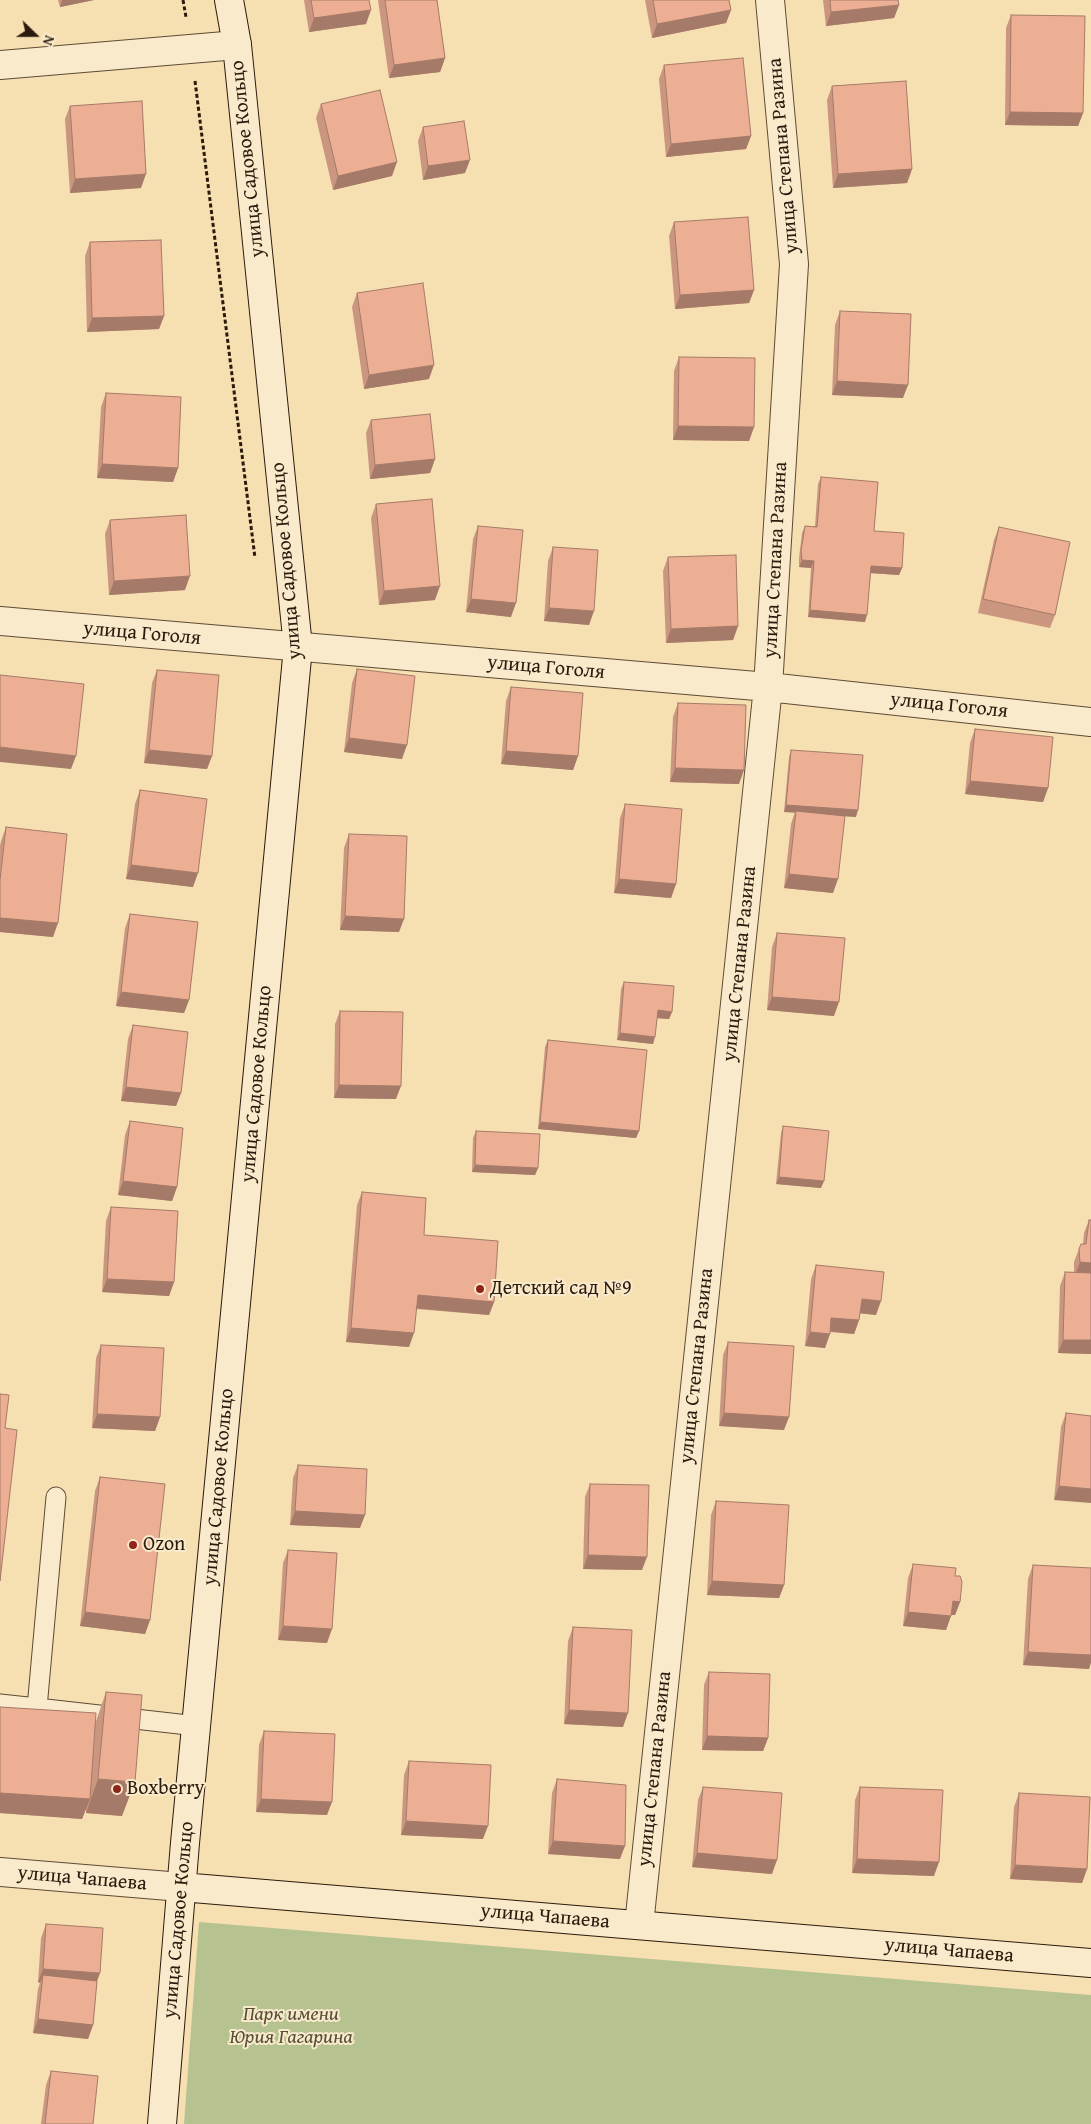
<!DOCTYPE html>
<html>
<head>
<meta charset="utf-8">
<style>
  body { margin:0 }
  #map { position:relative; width:1091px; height:2124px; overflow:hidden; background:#f6dfb1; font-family:"Gentium Book Plus",serif }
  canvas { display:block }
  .north { position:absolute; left:10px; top:10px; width:50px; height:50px; -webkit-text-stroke:4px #f9eacc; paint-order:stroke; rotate:112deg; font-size:14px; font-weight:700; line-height:20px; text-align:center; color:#2c1a0d }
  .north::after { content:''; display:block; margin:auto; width:18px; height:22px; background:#2c1a0d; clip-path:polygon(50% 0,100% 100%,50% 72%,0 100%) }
</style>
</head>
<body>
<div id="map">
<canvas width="1091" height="2124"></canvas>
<div class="north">N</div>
</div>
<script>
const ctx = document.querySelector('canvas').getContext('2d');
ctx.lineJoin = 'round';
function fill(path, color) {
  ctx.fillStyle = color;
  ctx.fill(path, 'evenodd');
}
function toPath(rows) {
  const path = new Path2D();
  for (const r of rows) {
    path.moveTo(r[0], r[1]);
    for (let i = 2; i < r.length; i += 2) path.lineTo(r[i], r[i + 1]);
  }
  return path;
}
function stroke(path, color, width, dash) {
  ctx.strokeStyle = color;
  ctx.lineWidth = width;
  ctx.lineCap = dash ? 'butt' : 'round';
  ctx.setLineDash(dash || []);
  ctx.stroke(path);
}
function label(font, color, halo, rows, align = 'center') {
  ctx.font = font + ' "Gentium Book Plus",serif';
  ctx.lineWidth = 4;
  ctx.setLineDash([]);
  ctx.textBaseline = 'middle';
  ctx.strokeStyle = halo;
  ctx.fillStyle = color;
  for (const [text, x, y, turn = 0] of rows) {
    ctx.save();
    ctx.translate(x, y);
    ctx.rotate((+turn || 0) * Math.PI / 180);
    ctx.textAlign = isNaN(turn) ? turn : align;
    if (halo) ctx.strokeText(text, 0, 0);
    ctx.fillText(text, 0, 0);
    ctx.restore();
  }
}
const green = toPath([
  [199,1922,1091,1995,1091,2124,184,2124]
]);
const path = toPath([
  [183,0,186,17],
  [195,81,255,558]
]);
const lane = toPath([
  [56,1497,37,1708,197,1726],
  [0,1704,37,1708]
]);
const street = toPath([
  [0,65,237,45],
  [0,621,768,687,1091,722],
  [0,1872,181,1887],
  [639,1925,768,687,794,264,770,0]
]);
const secondary = toPath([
  [181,1887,1091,1963],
  [162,2124,185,1843,298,647,237,45,229,0]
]);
const wall = toPath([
  [58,0,94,0,60,7],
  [304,0,369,0,366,24,309,32],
  [378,0,437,0,445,58,440,72,389,78],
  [645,0,729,0,731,10,726,23,652,38],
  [823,0,898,0,899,5,894,18,826,26],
  [1011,15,1083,113,1078,126,1005,125,1006,28],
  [664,65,751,136,746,149,666,157,659,79],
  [832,86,912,169,907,183,833,188,827,100],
  [321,104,392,176,333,190,316,118],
  [70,106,141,188,70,193,65,119],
  [423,127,465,173,423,180,418,141],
  [674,222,754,290,749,303,675,309,669,236],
  [90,242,164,316,159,329,87,332,85,256],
  [357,293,429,379,364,389,352,307],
  [840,311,903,398,832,395,835,325],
  [679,357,754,427,749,441,673,440,674,371],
  [106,393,178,468,173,482,97,478,101,407],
  [371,420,435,459,430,473,370,479,366,433],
  [821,477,874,531,902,568,899,575,871,573,865,622,808,617,811,568,799,567,799,558,802,533,805,526,815,526,818,484],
  [376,504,435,600,379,605,371,518],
  [110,520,185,590,109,595,105,534],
  [478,526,511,617,466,612,473,539],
  [999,527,1055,615,1050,628,978,613,994,540],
  [553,547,589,625,544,621,548,561],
  [668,557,738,626,733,640,666,643,663,571],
  [357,669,402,759,344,752,352,683],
  [157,670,212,756,207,769,144,763,152,683],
  [511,687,578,756,573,770,501,764,506,701],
  [678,703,739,784,670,782,673,717],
  [975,729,1048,788,1043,802,965,794,970,743],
  [791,750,856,817,845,816,833,893,784,888,791,824,795,812,784,812,789,757],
  [140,790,193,887,126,879,135,804],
  [625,804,676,884,671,898,614,893,620,818],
  [6,827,53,937,0,932,0,846,1,841],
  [349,834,399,932,340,930,344,848],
  [130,914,189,1000,184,1013,116,1006,125,928],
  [777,933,834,1016,767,1010,772,947],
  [624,982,672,1012,669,1019,657,1018,653,1044,617,1040,621,989],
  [340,1011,396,1099,334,1098,335,1024],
  [133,1025,181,1093,176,1106,121,1101,128,1039],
  [548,1040,639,1131,636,1138,538,1129,545,1047],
  [130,1121,177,1187,172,1201,118,1195,125,1135],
  [783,1126,821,1188,776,1184,781,1133],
  [476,1131,538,1168,535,1175,472,1172,473,1138],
  [362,1192,424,1235,494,1302,489,1315,416,1309,409,1347,346,1342,357,1205],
  [111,1207,174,1282,169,1296,102,1292,106,1221],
  [1089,1220,1091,1354,1058,1353,1060,1286,1065,1272,1074,1272,1074,1262,1079,1249,1083,1244,1084,1233],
  [816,1265,876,1315,860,1313,859,1320,854,1334,830,1332,825,1348,805,1346,811,1279],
  [728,1342,784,1430,719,1426,723,1355],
  [101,1345,160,1417,155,1431,92,1428,96,1358],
  [1066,1413,1091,1416,1054,1500,1061,1427],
  [298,1465,360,1528,290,1525,293,1478],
  [100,1477,150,1620,145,1634,80,1626,95,1491],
  [590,1484,642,1570,583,1569,585,1497],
  [716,1501,784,1585,779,1598,707,1595,711,1515],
  [288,1550,327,1643,278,1640,283,1563],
  [913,1564,955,1576,960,1602,955,1615,951,1615,946,1630,903,1626,908,1578],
  [1033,1565,1091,1568,1091,1662,1089,1669,1023,1665,1028,1579],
  [573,1627,623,1727,564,1724,568,1641],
  [709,1672,768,1738,763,1751,702,1750,704,1685],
  [106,1692,122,1816,86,1813,86,1808,82,1819,0,1813,0,1707,95,1724],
  [264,1731,327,1815,256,1812,259,1745],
  [409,1761,483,1839,401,1835,404,1775],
  [557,1779,620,1859,548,1854,552,1793],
  [703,1787,772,1874,692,1867,698,1800],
  [860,1787,934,1876,852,1873,855,1800],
  [1019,1793,1087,1869,1082,1883,1010,1879,1014,1807],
  [46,1924,97,1981,93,2025,88,2039,33,2033,38,1989,40,1983,38,1982,41,1938],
  [51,2071,93,2124,41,2124,46,2085]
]);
const shadedWall = toPath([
  [62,0,94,0,60,7],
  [899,5,894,18,826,26,831,12],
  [371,10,366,24,309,32,314,18],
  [731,10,726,23,652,38,657,24],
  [445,58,440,72,389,78,394,65],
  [1010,112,1083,113,1078,126,1005,125],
  [751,136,746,149,666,157,671,144],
  [470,160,465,173,423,180,428,166],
  [397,162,392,176,333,190,338,176],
  [912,169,907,183,833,188,838,174],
  [146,174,141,188,70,193,75,179],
  [754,290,749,303,675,309,680,295],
  [164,316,159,329,87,332,92,318],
  [434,365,429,379,364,389,369,375],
  [837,381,908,385,903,398,832,395],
  [678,426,754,427,749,441,673,440],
  [435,459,430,473,370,479,375,465],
  [102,464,178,468,173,482,97,478],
  [802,560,814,561,811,568,799,567],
  [871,566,902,568,899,575,869,573],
  [190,576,185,590,109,595,114,581],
  [440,586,435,600,379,605,384,591],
  [471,599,516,603,511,617,466,612],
  [549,608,594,611,589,625,544,621],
  [810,610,867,615,865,622,808,617],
  [738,626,733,640,666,643,671,629],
  [349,738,407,745,402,759,344,752],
  [0,747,76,756,71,769,0,762],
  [149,750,212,756,207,769,144,763],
  [506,751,578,756,573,770,501,764],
  [675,768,744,770,739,784,670,782],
  [970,781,1048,788,1043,802,965,794],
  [786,805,858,810,856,817,784,812],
  [131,865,198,873,193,887,126,879],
  [789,874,838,879,833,893,784,888],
  [619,879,676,884,671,898,614,893],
  [345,916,404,919,399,932,340,930],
  [0,918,58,923,53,937,0,932],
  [121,992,189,1000,184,1013,116,1006],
  [772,997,839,1002,834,1016,767,1010],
  [658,1010,672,1012,669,1019,655,1018],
  [620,1033,655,1037,653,1044,617,1040],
  [339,1085,401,1086,396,1099,334,1098],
  [126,1087,181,1093,176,1106,121,1101],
  [540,1122,639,1131,636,1138,538,1129],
  [475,1165,538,1168,535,1175,472,1172],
  [779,1177,824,1181,821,1188,776,1184],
  [123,1181,177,1187,172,1201,118,1195],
  [1080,1262,1091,1263,1091,1277,1075,1275],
  [107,1279,174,1282,169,1296,102,1292],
  [418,1295,494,1302,489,1315,413,1308],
  [862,1299,881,1301,876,1315,857,1313],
  [831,1318,859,1320,854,1334,826,1331],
  [351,1328,414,1333,409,1347,346,1342],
  [810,1332,830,1334,825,1348,805,1346],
  [1063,1340,1091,1340,1091,1354,1058,1353],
  [724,1413,789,1417,784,1430,719,1426],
  [97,1414,160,1417,155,1431,92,1428],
  [1059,1486,1091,1489,1091,1503,1054,1500],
  [295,1511,365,1515,360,1528,290,1525],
  [588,1555,647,1557,642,1570,583,1569],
  [712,1581,784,1585,779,1598,707,1595],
  [953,1601,960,1602,955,1615,948,1615],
  [85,1612,150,1620,145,1634,80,1626],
  [908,1612,951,1616,946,1630,903,1626],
  [283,1626,332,1629,327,1643,278,1640],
  [1028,1652,1091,1655,1091,1662,1089,1669,1023,1665],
  [569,1710,628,1713,623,1727,564,1724],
  [707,1736,768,1738,763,1751,702,1750],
  [98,1779,135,1782,122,1816,86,1813],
  [0,1793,90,1799,82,1819,0,1813],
  [261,1799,332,1802,327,1815,256,1812],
  [406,1821,488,1826,483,1839,401,1835],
  [553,1841,625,1846,620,1859,548,1854],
  [697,1853,777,1860,772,1874,692,1867],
  [857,1859,939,1862,934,1876,852,1873],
  [1015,1865,1087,1869,1082,1883,1010,1879],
  [43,1969,100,1973,95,1987,43,1975,40,1983,38,1982],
  [38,2019,93,2025,88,2039,33,2033]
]);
const building = toPath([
  [311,0,369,0,371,10,314,18,311,0],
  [385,0,437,0,445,58,394,65,385,0],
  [653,0,729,0,731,10,657,24,653,0],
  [830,0,898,0,899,5,831,12,830,0],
  [1011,15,1085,16,1083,113,1010,112,1011,15],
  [743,58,751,136,671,144,664,65,743,58],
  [906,81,912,169,838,174,832,86,906,81],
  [380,90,397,162,338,176,321,104,380,90],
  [142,101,146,174,75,179,70,106,142,101],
  [464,121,470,160,428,166,423,127,464,121],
  [748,217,754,290,680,295,674,222,748,217],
  [161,240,164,316,92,318,90,242,161,240],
  [423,283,434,365,369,375,357,293,423,283],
  [840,311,911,314,908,385,837,381,840,311],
  [679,357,755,358,754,427,678,426,679,357],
  [106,393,181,397,178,468,102,464,106,393],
  [430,414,435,459,375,465,371,420,430,414],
  [821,477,878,482,874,531,904,533,902,568,871,566,867,615,810,610,814,561,802,560,801,551,805,526,817,527,821,477],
  [432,499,440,586,384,591,376,504,432,499],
  [186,515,190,576,114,581,110,520,186,515],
  [478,526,523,530,516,603,471,599,478,526],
  [999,527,1070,542,1055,615,983,599,999,527],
  [553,547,598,550,594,611,549,608,553,547],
  [736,555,738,626,671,629,668,557,736,555],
  [357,669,415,676,407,745,349,738,357,669],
  [157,670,219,675,212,756,149,750,157,670],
  [0,675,84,684,76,756,0,747,0,675],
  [511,687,583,693,578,756,506,751,511,687],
  [678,703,746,705,744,770,675,768,678,703],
  [975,729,1053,737,1048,788,970,781,975,729],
  [791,750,863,755,858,810,786,805,791,750],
  [140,790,207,799,198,873,131,865,140,790],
  [625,804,682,809,676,884,619,879,625,804],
  [796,811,845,816,838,879,789,874,796,811],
  [6,827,67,834,58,923,0,918,0,880,6,827],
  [349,834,407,836,404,919,345,916,349,834],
  [130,914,198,922,189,1000,121,992,130,914],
  [777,933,845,938,839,1002,772,997,777,933],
  [624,982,674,986,672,1012,658,1010,655,1037,620,1033,624,982],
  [340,1011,403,1012,401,1086,339,1085,340,1011],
  [133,1025,188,1032,181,1093,126,1087,133,1025],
  [548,1040,647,1050,639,1131,540,1122,548,1040],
  [130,1121,183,1128,177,1187,123,1181,130,1121],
  [783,1126,829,1131,824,1181,779,1177,783,1126],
  [476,1131,540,1134,538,1168,475,1165,476,1131],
  [362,1192,426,1198,424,1235,498,1241,494,1302,418,1295,414,1333,351,1328,362,1192],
  [111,1207,178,1211,174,1282,107,1279,111,1207],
  [1089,1220,1091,1220,1091,1263,1080,1262,1079,1249,1081,1244,1086,1244,1089,1220],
  [816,1265,884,1272,881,1301,862,1299,859,1320,831,1318,830,1334,810,1332,816,1265],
  [1065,1272,1091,1273,1091,1340,1063,1340,1065,1272],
  [728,1342,794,1346,789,1417,724,1413,728,1342],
  [101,1345,164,1348,160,1417,97,1414,101,1345],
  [0,1394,9,1395,5,1428,17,1430,0,1581,0,1394],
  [1066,1413,1091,1416,1091,1489,1059,1486,1066,1413],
  [298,1465,367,1469,365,1515,295,1511,298,1465],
  [100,1477,165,1484,150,1620,85,1612,100,1477],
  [590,1484,649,1485,647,1557,588,1555,590,1484],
  [716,1501,789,1505,784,1585,712,1581,716,1501],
  [288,1550,337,1553,332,1629,283,1626,288,1550],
  [913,1564,956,1568,955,1576,960,1576,962,1582,960,1602,953,1601,951,1616,908,1612,913,1564],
  [1033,1565,1091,1568,1091,1655,1028,1652,1033,1565],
  [573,1627,632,1630,628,1713,569,1710,573,1627],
  [709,1672,770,1674,768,1738,707,1736,709,1672],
  [106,1692,142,1695,135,1782,98,1779,106,1692],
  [0,1707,96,1713,90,1799,0,1793,0,1707],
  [264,1731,335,1734,332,1802,261,1799,264,1731],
  [409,1761,491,1765,488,1826,406,1821,409,1761],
  [557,1779,626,1785,625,1846,553,1841,557,1779],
  [703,1787,782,1793,777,1860,697,1853,703,1787],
  [860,1787,943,1790,939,1862,857,1859,860,1787],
  [1019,1793,1090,1797,1087,1869,1015,1865,1019,1793],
  [46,1924,103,1928,100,1973,43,1969,46,1924],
  [43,1975,97,1981,93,2025,38,2019,43,1975],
  [51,2071,98,2076,93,2124,45,2124,51,2071]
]);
const markers = [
  [480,1289,5,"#8f2418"],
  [133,1545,5,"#8f2418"],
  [117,1789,5,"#8f2418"]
];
const streetNames = [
  ["улица Степана Разина",784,156,-95],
  ["улица Садовое Кольцо",248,159,-96],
  ["улица Степана Разина",776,560,-87],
  ["улица Садовое Кольцо",287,561,-95],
  ["улица Гоголя",142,634,5],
  ["улица Гоголя",546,668,5],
  ["улица Гоголя",949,706,6],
  ["улица Степана Разина",740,964,-84],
  ["улица Садовое Кольцо",257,1084,-85],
  ["улица Степана Разина",697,1366,-84],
  ["улица Садовое Кольцо",219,1487,-85],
  ["улица Степана Разина",655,1769,-84],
  ["улица Чапаева",82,1879,5],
  ["улица Чапаева",545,1917,5],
  ["улица Садовое Кольцо",179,1920,-85],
  ["улица Чапаева",949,1951,5]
];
const poiNames = [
  ["Детский сад №9",490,1289],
  ["Ozon",143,1545],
  ["Boxberry",127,1789]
];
const parkNames = [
  ["Парк имени",291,2015],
  ["Юрия Гагарина",291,2038]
];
fill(green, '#b6c391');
stroke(lane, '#5e4b36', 21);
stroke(street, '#5e4b36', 30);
stroke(secondary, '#2c1a0d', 30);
stroke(path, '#2c1a0d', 3, [4, 2.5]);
stroke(lane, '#f9eacc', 19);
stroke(street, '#f9eacc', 28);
stroke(secondary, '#f9eacc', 28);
fill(wall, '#cb967f');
fill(shadedWall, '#a57a68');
fill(building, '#ecaf94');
stroke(building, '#a57a68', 1);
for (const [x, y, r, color] of markers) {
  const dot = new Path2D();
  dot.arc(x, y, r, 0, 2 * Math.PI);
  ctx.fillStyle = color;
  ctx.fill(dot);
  stroke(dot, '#f9eacc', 2);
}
label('20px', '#2c1a0d', '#f9eacc', streetNames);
label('20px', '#2c1a0d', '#f9eacc', poiNames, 'left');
label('italic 20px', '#554d35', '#f9eacc', parkNames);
</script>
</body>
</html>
